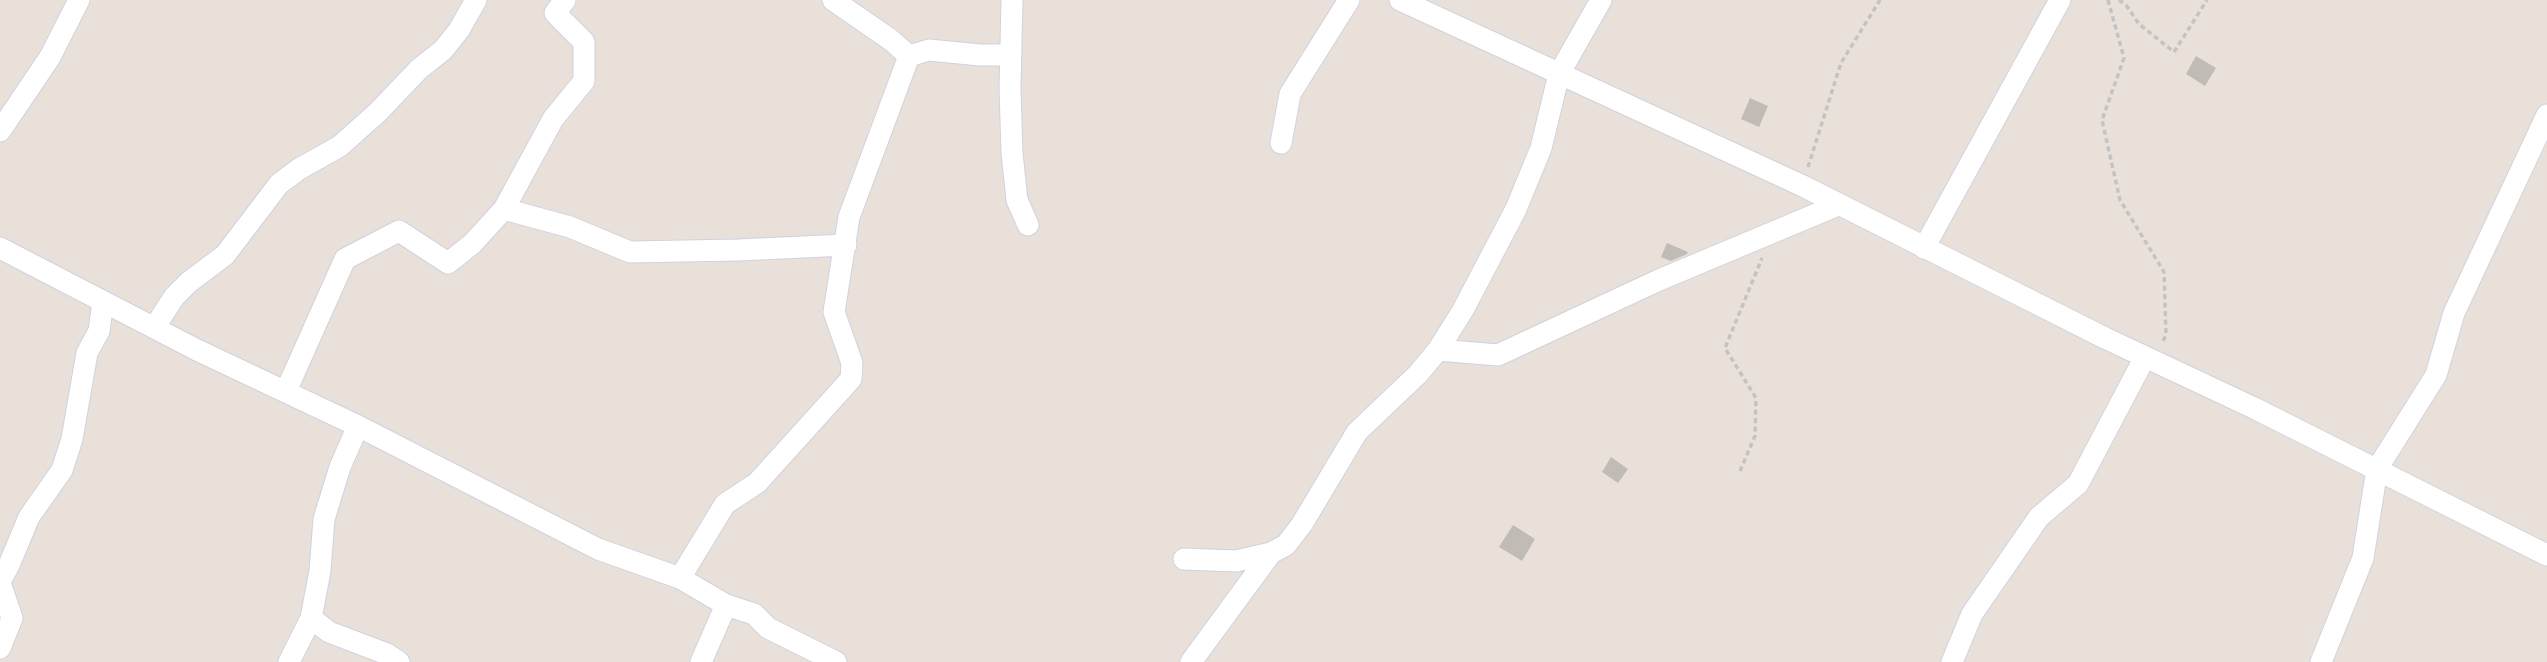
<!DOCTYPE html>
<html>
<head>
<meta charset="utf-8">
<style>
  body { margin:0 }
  canvas { display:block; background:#e9e1d9 }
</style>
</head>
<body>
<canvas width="2547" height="662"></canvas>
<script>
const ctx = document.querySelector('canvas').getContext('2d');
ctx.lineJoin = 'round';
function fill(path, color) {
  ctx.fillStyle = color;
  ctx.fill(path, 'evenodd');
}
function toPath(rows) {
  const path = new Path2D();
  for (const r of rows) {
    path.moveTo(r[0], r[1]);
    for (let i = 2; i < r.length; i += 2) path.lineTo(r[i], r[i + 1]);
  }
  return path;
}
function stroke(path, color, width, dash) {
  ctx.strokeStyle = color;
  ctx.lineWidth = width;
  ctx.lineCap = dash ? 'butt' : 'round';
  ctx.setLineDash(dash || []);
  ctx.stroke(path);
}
const building = toPath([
  [2196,56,2216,68,2205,86,2186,74],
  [1750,98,1768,106,1759,127,1741,119],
  [1667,243,1688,252,1687,254,1671,261,1661,257],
  [1611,457,1628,469,1618,483,1602,472],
  [1513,525,1535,539,1522,561,1499,547]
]);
const path = toPath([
  [2108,0,2124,58,2102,120,2120,200,2164,272,2166,335,2162,343],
  [2119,0,2126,5,2139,24,2174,52,2207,0],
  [1808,167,1841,63,1880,0],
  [1740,471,1755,436,1756,398,1725,348,1762,258]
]);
const street = toPath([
  [833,0,891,40,909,56],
  [1012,0,1010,88,1012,153,1017,200,1028,225],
  [1400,0,1803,186,2105,338,2254,408,2547,555],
  [0,131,50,57,79,0],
  [1281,143,1290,94,1349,0],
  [504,209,553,119,584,81,584,42,555,13,565,0],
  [0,248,197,350,358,426,598,549,680,578,726,605,754,614,768,628,836,662],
  [1924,248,2060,0],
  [154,328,174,297,189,282,225,255,279,184,299,169,340,146,378,112,419,69,443,50,459,30,476,0],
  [1438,350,1498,355,1659,280,1838,205],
  [286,391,345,259,399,231,448,263,472,244,504,209,570,227,630,252,738,250,846,245],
  [1184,559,1236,561,1271,553,1286,545,1302,524,1357,432,1418,374,1438,350,1463,310,1516,209,1541,148,1559,74,1601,0],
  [680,578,725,504,757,483,851,379,852,363,834,312,849,217,909,56,929,50,980,55,1011,55],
  [0,581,9,565,29,517,62,470,72,439,87,353,99,331,103,302],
  [0,583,12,618,0,648],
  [311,618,329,632,387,654,399,662],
  [289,662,311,618,320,571,324,519,340,467,358,426],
  [701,662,726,605],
  [1191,662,1271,553],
  [1952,662,1972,614,2039,517,2078,484,2145,357],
  [2321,662,2363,558,2377,469,2436,375,2454,313,2547,115]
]);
fill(building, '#c1bbb6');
stroke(street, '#cfd2df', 23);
stroke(path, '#c3c3c3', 3.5, [5, 3.5]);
stroke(street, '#fff', 21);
</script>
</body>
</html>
